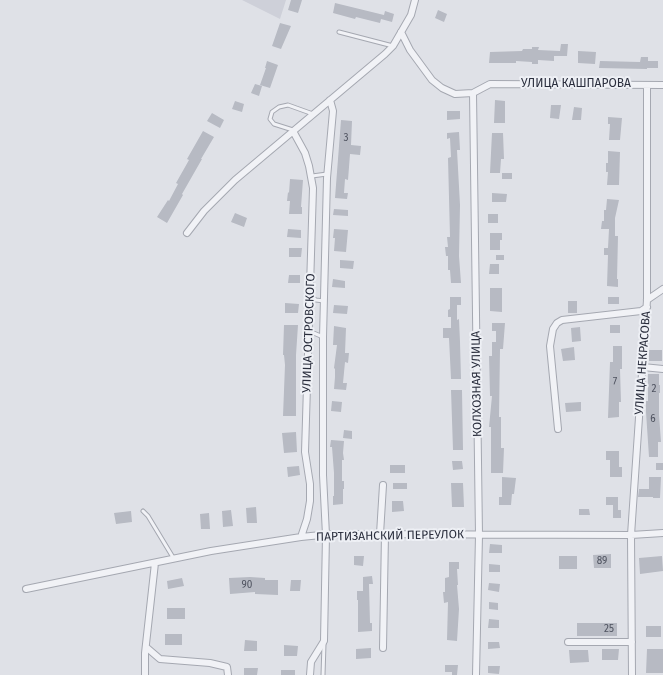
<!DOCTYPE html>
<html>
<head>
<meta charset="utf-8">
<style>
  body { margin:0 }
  canvas { display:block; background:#dfe1e7 }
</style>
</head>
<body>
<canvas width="663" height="675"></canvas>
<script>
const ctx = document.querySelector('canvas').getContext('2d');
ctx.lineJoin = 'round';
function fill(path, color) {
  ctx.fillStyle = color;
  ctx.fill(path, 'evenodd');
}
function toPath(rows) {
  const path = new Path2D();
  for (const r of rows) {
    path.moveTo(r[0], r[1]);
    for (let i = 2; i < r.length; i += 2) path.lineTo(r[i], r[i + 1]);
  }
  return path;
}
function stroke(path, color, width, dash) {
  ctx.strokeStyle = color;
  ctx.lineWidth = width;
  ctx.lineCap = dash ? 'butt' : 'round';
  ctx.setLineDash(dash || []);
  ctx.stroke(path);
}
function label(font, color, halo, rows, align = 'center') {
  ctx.font = font + ' "Fira Sans",sans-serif';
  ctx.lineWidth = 4;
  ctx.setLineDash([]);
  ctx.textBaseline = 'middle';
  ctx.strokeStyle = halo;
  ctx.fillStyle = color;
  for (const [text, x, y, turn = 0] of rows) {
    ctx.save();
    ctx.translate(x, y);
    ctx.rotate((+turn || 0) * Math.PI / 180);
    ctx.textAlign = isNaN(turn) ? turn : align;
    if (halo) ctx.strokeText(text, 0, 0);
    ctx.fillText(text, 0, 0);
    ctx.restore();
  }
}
const built = toPath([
  [242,0,286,0,280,19]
]);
const building = toPath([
  [291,0,302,0,298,13,288,10],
  [335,3,384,15,385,11,394,14,392,22,381,19,380,23,356,17,355,19,333,13],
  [438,10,447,14,444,22,435,18],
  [280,23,291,26,281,49,272,46],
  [561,44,568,44,567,56,554,56,554,61,538,60,538,64,532,64,532,62,516,61,516,63,489,63,490,52,522,51,523,49,532,49,532,47,539,47,538,50,560,51],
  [578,51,596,52,595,64,578,63],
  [641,57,648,57,648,61,658,61,658,68,647,68,647,69,599,68,600,61,640,62],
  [267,61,278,65,270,88,260,85,266,68,265,68],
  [255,84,262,86,259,96,251,93],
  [495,100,505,101,505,123,494,123],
  [235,101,244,104,242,112,232,109],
  [551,105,561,105,559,119,550,118],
  [574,107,582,108,581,120,572,120],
  [447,111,460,111,460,119,447,120],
  [212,113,224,120,220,128,207,121],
  [608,117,622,118,620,140,609,140,610,124,608,124],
  [341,120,352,121,351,145,361,146,360,155,350,154,348,180,345,179,344,193,348,193,347,199,335,198],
  [203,131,214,137,201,159,202,159,182,194,183,195,167,223,157,217,168,200,169,201,178,184,176,183,189,160,187,159],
  [459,132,460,150,457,150,460,205,459,256,461,283,451,283,450,270,448,270,448,256,446,256,445,247,448,247,447,237,450,237,448,158,451,157,450,138,447,139,447,133],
  [492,133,503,133,504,159,501,159,500,173,490,173],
  [608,151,620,152,619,185,607,185,608,172,606,172,606,163,608,163],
  [502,173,512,173,512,179,502,179],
  [290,179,303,180,301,207,302,207,302,214,289,214,290,201,287,201,288,192,289,193],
  [492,193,507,194,506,202,492,202],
  [607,199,619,200,615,218,615,236,618,236,617,279,618,279,618,287,607,286,608,255,604,255,604,248,608,248,609,229,601,229,602,221,604,221,604,210,606,210],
  [334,209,348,210,348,216,333,215],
  [235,213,247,218,244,227,231,222],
  [488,214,498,214,498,223,488,223],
  [288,229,301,230,301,238,287,237],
  [334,229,348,230,346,252,334,251,335,238,333,238],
  [490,233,502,233,502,240,500,240,500,250,490,250],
  [289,248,302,248,301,257,289,257],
  [496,255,504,255,504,260,496,260],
  [340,260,354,261,353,269,340,268],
  [490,264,499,264,499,274,489,274],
  [289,275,300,275,300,283,288,283],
  [333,279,345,281,345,288,332,287],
  [490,288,502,288,502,312,490,311],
  [450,297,461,297,461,305,457,305,457,320,459,319,460,342,461,379,451,379,449,338,443,338,443,328,451,328,451,317,448,317,448,310,450,309],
  [608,297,619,297,619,304,608,304],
  [568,301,577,301,577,313,568,313],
  [285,303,299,304,298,313,285,313],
  [334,305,348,306,347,314,333,313],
  [492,323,505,323,503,349,500,349,499,417,501,417,501,448,504,448,503,473,491,473,491,427,489,427,492,396,490,396,489,356,492,356,492,342,496,342,496,331,492,331],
  [284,325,298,325,296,355,296,416,283,416,285,365,284,355,283,355],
  [610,325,620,325,620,333,610,333],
  [334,326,346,328,345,353,349,353,348,363,345,362,343,383,347,383,346,390,334,389,335,377,335,369,334,368,337,345,333,345],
  [580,327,581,341,572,342,571,328],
  [613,346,622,346,622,369,620,369,621,402,619,402,619,417,608,418,610,362,613,362],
  [574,347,575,360,563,361,561,349],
  [649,350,662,350,662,361,649,361],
  [648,374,659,374,659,385,660,385,660,393,659,393,659,415,661,442,658,442,658,457,649,457,646,412,646,401,648,401],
  [451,390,462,390,463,450,453,450],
  [332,401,342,402,341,412,331,411],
  [581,402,581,411,566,412,565,403],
  [344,430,352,431,352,439,343,438],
  [296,432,297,452,284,453,282,433],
  [331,440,344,441,343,453,344,460,342,460,342,481,344,481,344,489,343,489,343,504,333,505,333,496,334,496,334,473,332,447,330,447],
  [606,451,619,451,619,467,622,467,622,477,610,477,610,460,606,460],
  [452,461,462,461,463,469,453,470],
  [656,463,663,463,663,470,656,470],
  [390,465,405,465,405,473,390,473],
  [299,466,300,475,288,477,287,467],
  [502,477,516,478,514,494,512,494,511,505,499,505,499,497,502,497],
  [649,477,661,477,660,498,653,498,653,497,638,497,639,489,649,489],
  [393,483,407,483,407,489,393,489],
  [451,483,463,483,464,507,452,507],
  [606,497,618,497,618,510,621,510,621,518,613,518,613,505,606,505],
  [392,501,403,501,404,511,392,512],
  [256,507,257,523,247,523,246,508],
  [579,509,589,509,590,515,579,515],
  [231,510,233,526,223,527,222,511],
  [131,511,132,522,116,524,114,513],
  [209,513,210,529,201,529,200,514],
  [490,544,502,545,502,553,489,553],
  [611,554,611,568,594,568,593,555],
  [354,556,364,556,363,566,354,565],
  [559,556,577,556,577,569,559,569],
  [662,556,663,571,640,574,639,558],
  [449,562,459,562,459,569,457,569,458,585,457,585,459,609,457,641,447,640,448,602,444,603,443,592,445,592,445,578,449,577],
  [489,564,500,565,500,572,489,572],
  [372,576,373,584,369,584,370,623,372,623,372,631,358,632,358,600,357,600,357,591,363,591,363,577],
  [250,577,265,578,265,580,278,580,278,595,255,594,255,592,230,594,229,578],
  [182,578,184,586,168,589,167,581],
  [291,580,301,580,300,591,290,591],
  [489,583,500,584,499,592,488,590],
  [489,602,498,603,498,610,489,609],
  [167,608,185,608,185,619,167,619],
  [489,619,499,620,499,628,488,628],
  [577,623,617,623,617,636,577,636],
  [646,626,661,626,661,637,646,637],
  [165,634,182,634,182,645,165,645],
  [245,640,257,641,257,651,244,651],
  [488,642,499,642,500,648,488,649],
  [284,645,298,646,297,656,284,656],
  [371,648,371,658,356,659,356,649],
  [602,649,619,649,618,660,602,660],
  [647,649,663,649,663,673,646,673],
  [569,650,588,650,589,662,570,663],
  [445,665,458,665,457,675,452,675,452,672,445,672],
  [488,666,500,666,499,674,488,673],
  [244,668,258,668,257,675,244,675],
  [281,670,295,670,295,675,281,675]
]);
const service = toPath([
  [339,32,393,46],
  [293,130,274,124,270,119,272,112,279,107,288,105,313,114],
  [312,176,327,174],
  [310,296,316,300,324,301],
  [309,331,323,337],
  [143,511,148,516,174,559],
  [323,675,324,644]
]);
const minor = toPath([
  [401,32,410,50,432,80,442,88,455,94,473,93,490,84,663,85],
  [473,93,479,535,476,675],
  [293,131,305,153,309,166,313,188,305,452,310,484,310,501,307,519,301,537],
  [187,233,204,211,235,180,385,54,393,46,411,15,415,0],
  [647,300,663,289],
  [643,367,663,369],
  [558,429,550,346,553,329,557,323,562,320,641,311,647,307],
  [380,534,383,485],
  [26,589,211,551,301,537,331,534,631,535,663,533],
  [568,642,632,642],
  [146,647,160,659,210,663,227,667,228,675],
  [383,648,385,534],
  [145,675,145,653,155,563],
  [310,675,311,662,324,641,326,535,323,475,323,337,327,178,333,111,330,100],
  [632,675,631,535,647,300,647,85]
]);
const numberNames = [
  ["3",346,138],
  ["7",615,382],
  ["2",654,389],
  ["6",653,419],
  ["89",602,561],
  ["90",247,585],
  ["25",609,629]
];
const streetNames = [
  ["УЛИЦА КАШПАРОВА",576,84],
  ["УЛИЦА ОСТРОВСКОГО",309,333,-88],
  ["УЛИЦА НЕКРАСОВА",643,363,-86],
  ["КОЛХОЗНАЯ УЛИЦА",477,384,-91],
  ["ПАРТИЗАНСКИЙ ПЕРЕУЛОК",390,536,-1]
];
fill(built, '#ced0d9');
fill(building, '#b7bac3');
stroke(service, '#a5a8b1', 5);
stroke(minor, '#a5a8b1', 8);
stroke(service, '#f1f2f6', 3);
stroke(minor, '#f1f2f6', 6);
label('10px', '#4d515e', null, numberNames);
label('12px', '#2a2e3d', '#eef0f5', streetNames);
</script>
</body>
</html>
